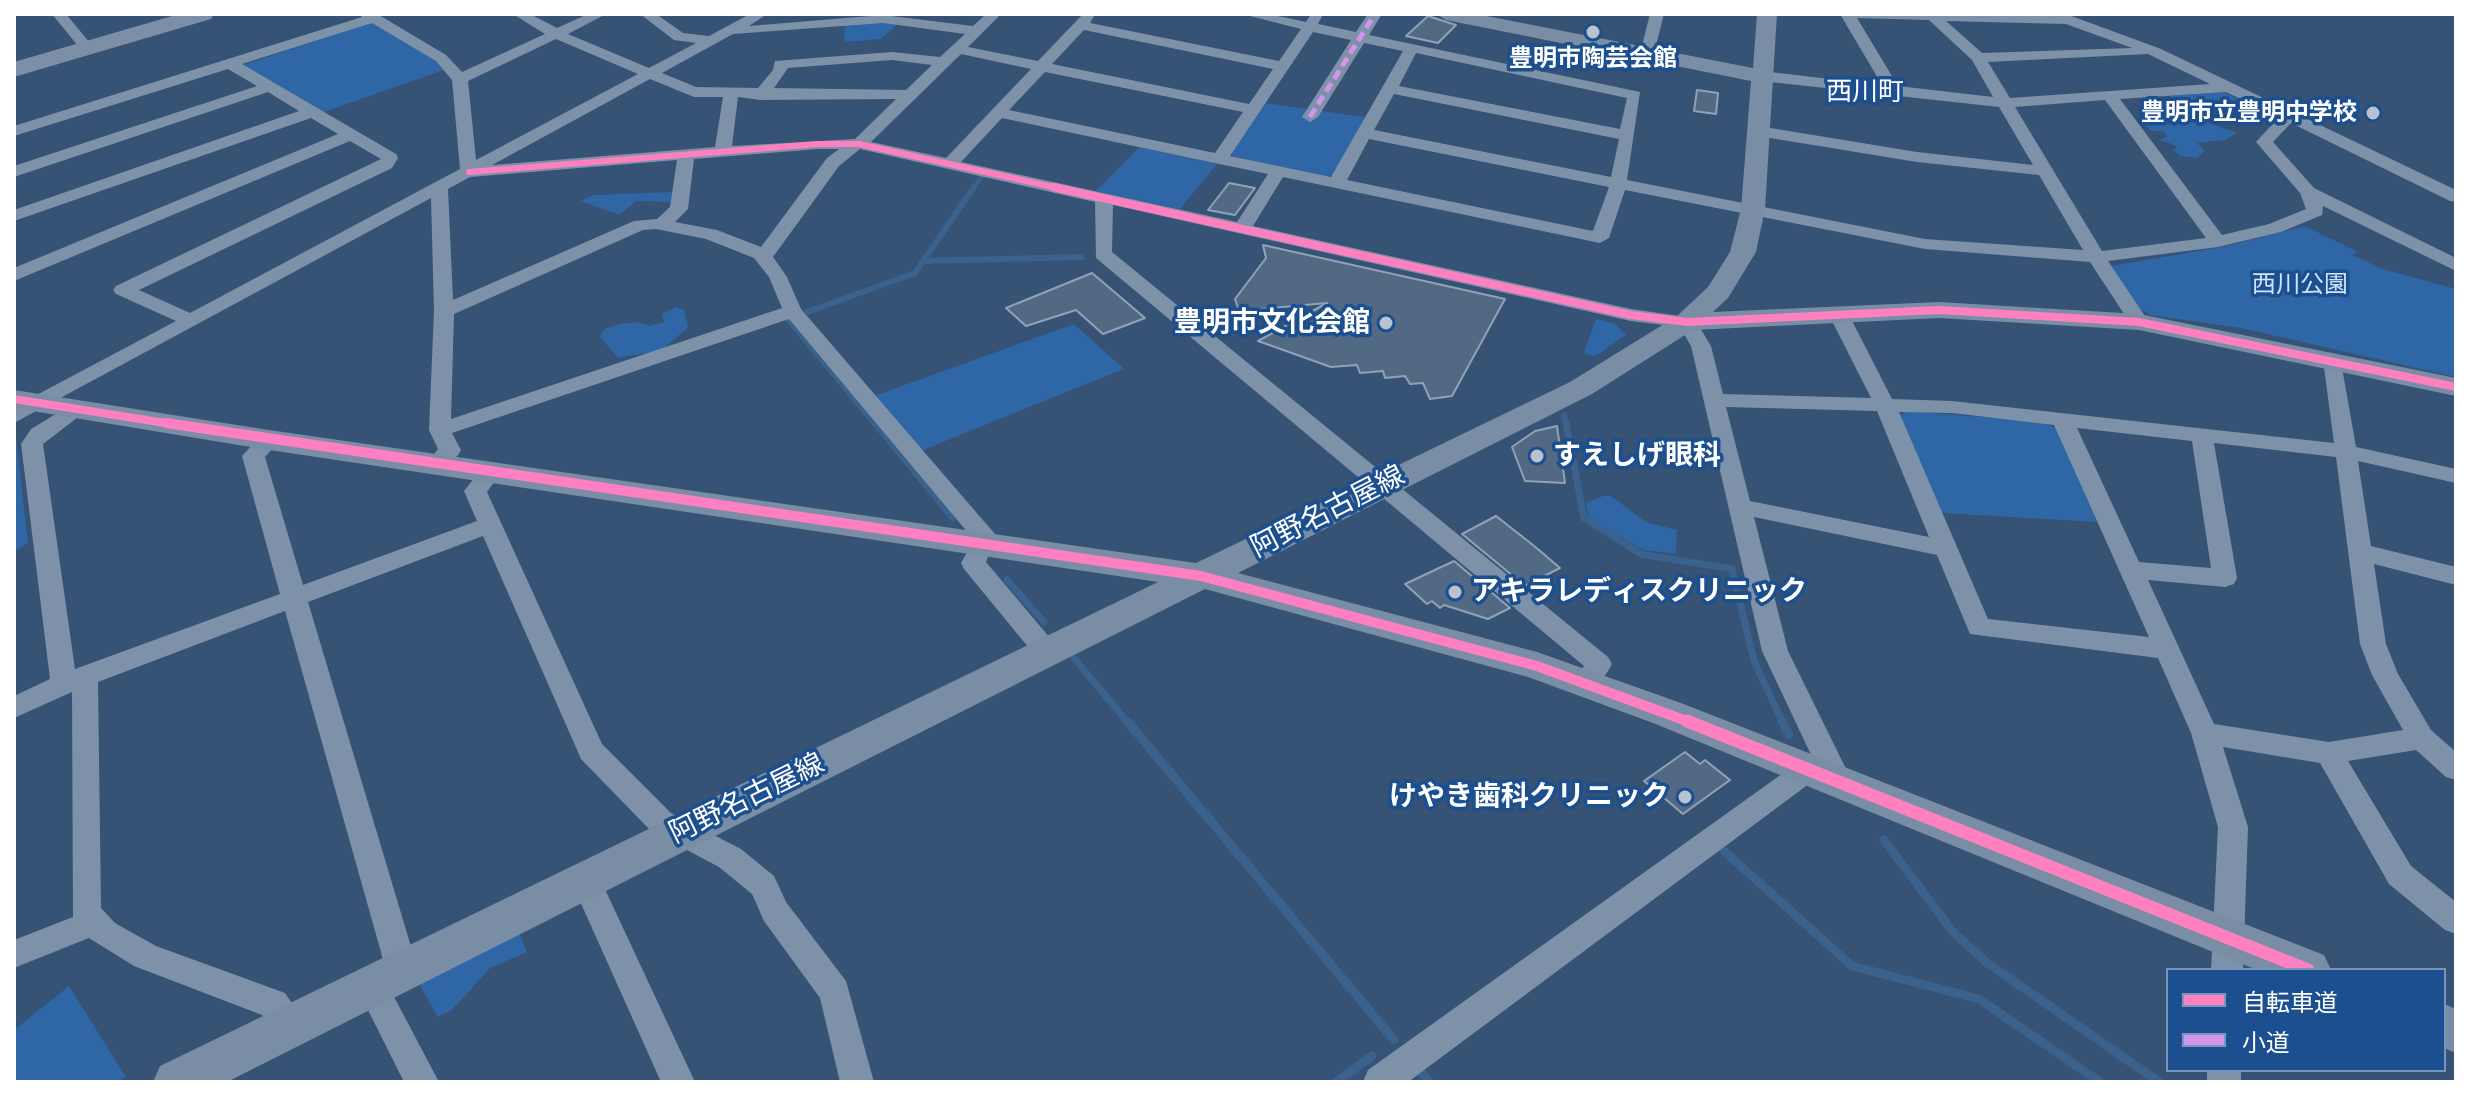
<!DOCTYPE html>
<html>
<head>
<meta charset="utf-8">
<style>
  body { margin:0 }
  #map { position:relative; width:2470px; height:1096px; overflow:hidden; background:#365274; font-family:"Open Sans","Noto Sans JP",sans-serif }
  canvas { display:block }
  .frame { position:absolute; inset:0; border:16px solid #fff; pointer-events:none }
  .legend { position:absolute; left:2166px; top:968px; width:280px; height:104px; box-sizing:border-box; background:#1b4f8f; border:2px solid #7695bc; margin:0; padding:10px 14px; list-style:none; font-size:24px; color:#fff }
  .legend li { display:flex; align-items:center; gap:16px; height:40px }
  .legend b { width:40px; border:2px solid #7695bc }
</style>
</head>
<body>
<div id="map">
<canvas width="2470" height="1096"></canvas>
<div class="frame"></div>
<ul class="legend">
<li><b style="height:10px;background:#ff80c0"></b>自転車道</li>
<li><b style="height:10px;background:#d193ec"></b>小道</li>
</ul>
</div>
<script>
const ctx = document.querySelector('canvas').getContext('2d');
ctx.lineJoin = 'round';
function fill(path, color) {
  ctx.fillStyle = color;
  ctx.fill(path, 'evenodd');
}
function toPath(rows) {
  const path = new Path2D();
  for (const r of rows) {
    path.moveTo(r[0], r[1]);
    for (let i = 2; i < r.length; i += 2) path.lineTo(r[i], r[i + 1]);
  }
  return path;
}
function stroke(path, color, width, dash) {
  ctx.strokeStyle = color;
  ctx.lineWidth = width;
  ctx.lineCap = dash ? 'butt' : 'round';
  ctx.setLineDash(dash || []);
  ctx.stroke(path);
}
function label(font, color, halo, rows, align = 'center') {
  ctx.font = font + ' "Open Sans","Noto Sans JP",sans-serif';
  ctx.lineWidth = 7;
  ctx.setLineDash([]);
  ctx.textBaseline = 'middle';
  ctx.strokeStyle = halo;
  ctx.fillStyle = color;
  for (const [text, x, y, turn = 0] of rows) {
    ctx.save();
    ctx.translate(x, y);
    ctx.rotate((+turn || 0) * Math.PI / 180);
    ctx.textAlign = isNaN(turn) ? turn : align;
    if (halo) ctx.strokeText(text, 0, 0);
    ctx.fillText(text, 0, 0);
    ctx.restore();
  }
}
const green = toPath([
  [374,22,434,59,444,70,321,113,240,66],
  [881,22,898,24,881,39,844,42,845,25],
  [2224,92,2274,115,2265,118,2229,100,2212,101,2212,107,2199,110,2206,122,2237,133,2225,140,2197,143,2205,151,2197,158,2180,156,2173,150,2177,148,2175,145,2159,140,2167,137,2164,132,2150,130,2144,124,2191,124,2182,114,2191,111,2169,96],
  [1265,103,1365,117,1335,175,1326,176,1234,157,1231,153],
  [1139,147,1217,164,1180,209,1096,191],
  [675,192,676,202,636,201,619,215,581,201,593,195],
  [2305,226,2358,252,2352,255,2383,269,2456,289,2456,377,2241,328,2150,315,2140,309,2111,266,2227,246],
  [676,307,684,310,688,327,662,350,618,358,600,337,604,329,620,324,638,322,649,326,664,322,662,314],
  [1596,319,1616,324,1626,335,1594,357,1584,352],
  [1074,324,1124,369,918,452,871,397],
  [1906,411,2044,422,2057,429,2097,522,1942,513,1899,417],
  [15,428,28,543,14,551,14,429],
  [1603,496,1611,496,1646,522,1677,530,1676,554,1643,550,1589,518,1586,503],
  [518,930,527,952,490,968,452,1010,438,1017,418,982],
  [69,986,126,1077,116,1082,14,1082,14,1030]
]);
const streamFar3 = toPath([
  [973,189,982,176]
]);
const streamFar2 = toPath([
  [924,261,1082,257],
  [807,312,915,273,974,187],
  [788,319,876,425],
  [1564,415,1566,425]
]);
const streamFar1 = toPath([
  [875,423,953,518],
  [1566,423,1584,518,1641,554,1732,569,1754,661,1783,723],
  [1007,580,1044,622],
  [1074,658,1128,723]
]);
const stream = toPath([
  [1127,721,1394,1040],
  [1782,721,1789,735],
  [1884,840,1953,932,1986,962,2159,1082],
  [1724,851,1852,966,1979,999,2100,1082],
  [1421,1072,1429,1082],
  [1336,1082,1372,1056]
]);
const building = toPath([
  [1428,16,1456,25,1438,43,1406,36,1428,16],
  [1697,90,1718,93,1716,114,1694,111,1697,90],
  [1229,183,1255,188,1235,215,1208,210,1229,183],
  [1263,245,1505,299,1452,396,1430,399,1423,383,1410,384,1405,376,1385,378,1383,371,1360,373,1357,365,1331,367,1258,341,1327,303,1239,311,1235,299,1266,258,1263,245],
  [1092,273,1145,318,1103,334,1076,310,1026,326,1006,308,1092,273],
  [1557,426,1565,483,1525,481,1512,447,1535,431,1557,426],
  [1496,516,1533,545,1560,568,1525,586,1462,534,1496,516],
  [1454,561,1510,608,1488,619,1444,605,1440,608,1432,601,1427,604,1405,584,1454,561],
  [1685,752,1700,764,1705,760,1730,780,1683,814,1644,781,1685,752]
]);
const street = toPath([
  [52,14,66,14,90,43,88,46,78,46,52,14],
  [359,14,379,15,446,55,462,72,545,34,513,14,530,14,557,28,588,14,606,14,568,34,649,68,696,43,674,40,640,14,656,14,683,33,709,36,750,14,767,14,749,26,883,15,973,26,986,14,1001,14,968,47,1038,61,1083,14,1095,14,1090,23,1279,61,1301,29,1242,14,1269,14,1306,22,1311,14,1323,14,1318,24,1356,32,1368,14,1382,14,1369,35,1640,92,1627,180,1925,239,2083,250,2039,175,1917,162,1758,136,1750,131,1758,126,1917,152,2033,165,1999,107,1761,81,1753,76,1761,71,1882,85,1840,14,2066,14,2161,49,2456,190,2456,202,2450,201,2291,123,2273,142,2314,188,2456,258,2456,271,2323,206,2322,215,2281,232,2218,247,2108,261,2149,322,2139,328,2132,326,2090,262,1925,249,1625,190,1609,238,1600,243,1283,177,1253,226,1631,309,1694,318,1711,346,1723,394,1871,398,1828,313,1838,307,1848,313,1892,399,1952,401,2334,443,2323,360,2326,356,2340,356,2356,447,2456,469,2456,483,2358,461,2371,546,2456,567,2456,585,2374,564,2386,644,2398,674,2431,730,2456,752,2456,780,2446,777,2416,750,2348,761,2411,866,2456,902,2456,934,2445,930,2389,884,2320,763,2223,747,2248,827,2243,970,2211,970,2218,827,2191,733,2158,658,1970,634,1937,555,1754,517,1788,651,1852,781,1848,789,1838,792,1828,789,1821,775,1408,1082,1363,1082,1368,1070,1800,761,1813,759,1762,651,1691,346,1680,327,1631,321,1113,205,1112,252,1608,657,1612,664,1608,671,1594,691,1585,694,1576,691,1572,684,1584,666,1096,258,1095,202,860,149,839,166,773,257,787,277,801,309,1001,541,1005,547,1001,553,989,554,986,562,1056,645,1060,652,1056,659,1047,662,1038,659,964,569,961,563,974,540,789,319,452,433,461,450,458,455,444,470,428,470,425,465,438,449,429,430,434,311,431,198,14,423,14,407,176,321,116,294,113,290,116,286,381,159,350,141,14,281,14,268,338,134,311,118,14,221,14,210,299,111,268,92,14,177,14,166,257,86,228,69,14,136,14,126,362,17,359,14],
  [1857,18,1929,20,1972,60,1993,97,1898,86,1857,18],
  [1946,21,2066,24,2132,48,1982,53,1946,21],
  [372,23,436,61,452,80,460,169,190,313,139,290,392,168,398,158,396,154,242,64,372,23],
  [883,23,965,34,940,57,892,52,775,61,773,70,758,88,696,87,662,73,733,34,883,23],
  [1084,30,1273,69,1249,104,1052,64,1084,30],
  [1313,32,1351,40,1302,117,1310,122,1318,117,1364,43,1403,51,1331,177,1230,156,1313,32],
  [556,39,638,74,476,160,468,81,556,39],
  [1416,53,1627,98,1620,129,1399,86,1416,53],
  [961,54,1031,69,946,158,871,142,961,54],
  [2148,54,2210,84,2010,98,1988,62,2148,54],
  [892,60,932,65,906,90,774,88,788,68,892,60],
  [1045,72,1243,112,1215,153,1009,110,1045,72],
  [650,79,694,97,723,97,715,147,492,165,650,79],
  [2226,92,2279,117,2256,142,2300,193,2306,209,2269,224,2222,235,2120,99,2226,92],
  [1394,94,1619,139,1611,177,1374,130,1394,94],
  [738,97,760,100,896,99,855,139,732,146,738,97],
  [2105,100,2206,238,2102,251,2015,107,2105,100],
  [1002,118,1219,164,1268,174,1237,222,961,162,1002,118],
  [1369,139,1609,187,1593,231,1347,180,1369,139],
  [818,149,839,149,827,158,761,247,717,230,675,222,688,209,694,159,818,149],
  [677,160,670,207,657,219,634,221,453,300,448,189,470,177,677,160],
  [656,229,706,239,754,258,769,277,782,308,451,419,454,314,643,230,656,229],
  [1726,407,1877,411,1929,537,1750,501,1726,407],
  [1899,412,1952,413,2054,425,2149,637,1988,619,1899,412],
  [2077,428,2192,441,2211,568,2139,562,2077,428],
  [2214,443,2336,457,2360,644,2372,675,2403,730,2329,742,2214,724,2148,580,2225,587,2234,584,2237,578,2214,443],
  [1650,14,1664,14,1654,53,1647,57,1640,53,1650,14],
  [74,403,82,404,85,409,82,414,43,444,75,669,280,594,242,456,261,435,269,433,280,440,265,457,303,585,477,521,464,491,482,468,498,468,501,473,487,492,602,744,671,813,741,849,774,876,786,902,846,981,874,1082,840,1082,820,998,764,921,752,894,719,867,651,831,581,759,483,536,308,602,418,970,413,980,402,984,391,980,386,970,285,611,98,682,101,908,115,923,156,946,285,993,307,1025,303,1036,291,1040,279,1036,262,1015,134,966,89,938,14,968,14,940,73,917,72,692,14,718,14,696,50,679,21,444,31,429,74,403],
  [585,866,596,870,695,1082,661,1082,570,879,574,870,585,866],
  [372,971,383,976,439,1082,404,1082,356,986,361,976,372,971],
  [2207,1070,2241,1070,2241,1082,2207,1082,2207,1070]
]);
const secondary = toPath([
  [1436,14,1476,14,1753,68,1757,14,1777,14,1765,209,1756,252,1728,298,1713,312,1939,302,2139,314,2456,378,2456,396,2139,330,1939,318,1693,330,1592,394,1238,573,1537,652,1681,703,2324,955,2331,970,2257,970,1653,723,1528,677,1205,589,227,1082,153,1082,160,1066,1158,582,269,450,14,408,14,390,269,430,1196,563,1570,382,1677,316,1708,287,1730,252,1741,209,1751,81,1446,20,1436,14],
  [2444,1004,2456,1009,2456,1053,2444,1048,2444,1004]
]);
const primary = toPath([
  [179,14,214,14,211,19,14,77,14,62,179,14]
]);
const quiet = toPath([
  [1310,117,1375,14]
]);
const cyclewayFar3 = toPath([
  [469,172,818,144,859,144,1062,189]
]);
const cyclewayFar2 = toPath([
  [1053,187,1631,315,1687,322,1939,310,2139,322,2456,387],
  [14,399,178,425]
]);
const cyclewayFar1 = toPath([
  [166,423,1201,576,1537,666,1692,723]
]);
const cycleway = toPath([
  [1687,721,2308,970]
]);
const markers = [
  [1593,32,8,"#b9c2ce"],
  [2373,113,8,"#b9c2ce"],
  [1386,323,8,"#b9c2ce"],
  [1537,456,8,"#b9c2ce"],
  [1455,592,8,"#b9c2ce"],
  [1685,797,8,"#b9c2ce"]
];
const farPoinames = [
  ["豊明市陶芸会館",1593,59],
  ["豊明市立豊明中学校",2357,113,"right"]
];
const farParknames = [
  ["西川公園",2300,285]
];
const farQuarternames = [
  ["西川町",1865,93]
];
const poiNames = [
  ["豊明市文化会館",1370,323],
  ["すえしげ眼科",1553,456,"left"],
  ["アキラレディスクリニック",1471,592,"left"],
  ["けやき歯科クリニック",1669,797]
];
const streetNames = [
  ["阿野名古屋線",1328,512,-27],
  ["阿野名古屋線",747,799,-26]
];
fill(green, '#2f66a5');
stroke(streamFar3, '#3b618d', 4);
stroke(streamFar2, '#3b618d', 6);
stroke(streamFar1, '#3b618d', 7);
stroke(stream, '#3b618d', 9);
fill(building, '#526984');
stroke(building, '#92a2b6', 2);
fill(street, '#7d92a8');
fill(secondary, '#798da4');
fill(primary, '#7d8ea7');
stroke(quiet, '#d193ec', 5, [10, 5]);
stroke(cyclewayFar3, '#ff80c0', 6);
stroke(cyclewayFar2, '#ff80c0', 8);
stroke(cyclewayFar1, '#ff80c0', 10);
stroke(cycleway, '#ff80c0', 13);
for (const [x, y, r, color] of markers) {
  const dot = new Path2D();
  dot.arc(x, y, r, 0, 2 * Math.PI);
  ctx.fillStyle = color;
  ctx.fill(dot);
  stroke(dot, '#1b4f8f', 3);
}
label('bold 24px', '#fff', '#1b4f8f', farPoinames);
label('24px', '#cfe3fa', '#1b4f8f', farParknames);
label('26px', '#fff', '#1b4f8f', farQuarternames);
label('bold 28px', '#fff', '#1b4f8f', poiNames, 'right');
label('28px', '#fff', '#1b4f8f', streetNames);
</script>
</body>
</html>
